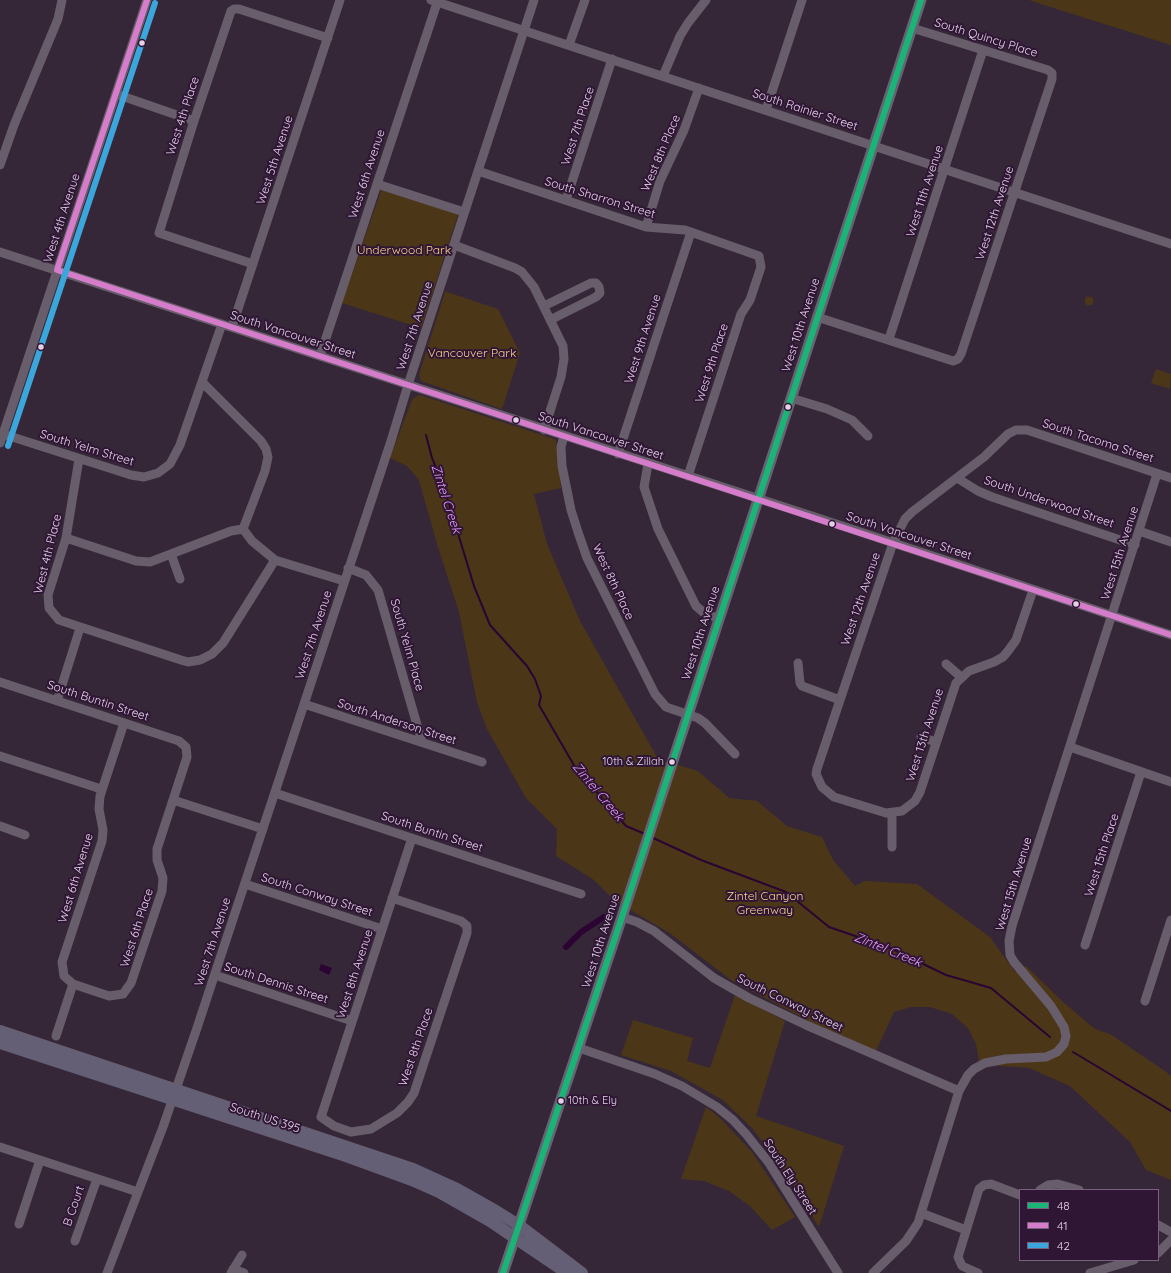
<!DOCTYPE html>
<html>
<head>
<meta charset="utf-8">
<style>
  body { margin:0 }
  #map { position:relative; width:1171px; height:1273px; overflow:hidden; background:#352738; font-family:Quicksand,sans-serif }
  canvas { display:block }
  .legend { position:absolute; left:1019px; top:1189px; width:140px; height:72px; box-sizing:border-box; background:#301635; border:1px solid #78617c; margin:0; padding:5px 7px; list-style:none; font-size:12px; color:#e3d2e7 }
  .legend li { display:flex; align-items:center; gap:8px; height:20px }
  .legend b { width:20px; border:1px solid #78617c }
</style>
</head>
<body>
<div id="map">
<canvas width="1171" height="1273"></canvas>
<ul class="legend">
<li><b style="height:5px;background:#1ab576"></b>48</li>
<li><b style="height:5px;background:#d57dcb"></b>41</li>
<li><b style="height:5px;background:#3aa6db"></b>42</li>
</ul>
</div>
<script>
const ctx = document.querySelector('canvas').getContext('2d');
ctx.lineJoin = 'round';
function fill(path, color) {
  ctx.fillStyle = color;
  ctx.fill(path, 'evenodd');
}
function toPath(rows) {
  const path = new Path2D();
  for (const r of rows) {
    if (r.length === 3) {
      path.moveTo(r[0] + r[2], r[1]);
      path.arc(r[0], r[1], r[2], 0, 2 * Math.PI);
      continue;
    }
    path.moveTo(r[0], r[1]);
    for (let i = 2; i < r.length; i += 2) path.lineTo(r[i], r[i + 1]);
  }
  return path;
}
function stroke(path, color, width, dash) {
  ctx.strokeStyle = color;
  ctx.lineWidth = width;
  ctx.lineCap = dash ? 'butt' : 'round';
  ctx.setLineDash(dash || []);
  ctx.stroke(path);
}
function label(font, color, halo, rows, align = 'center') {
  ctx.font = font + ' Quicksand,sans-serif';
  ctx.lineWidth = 4;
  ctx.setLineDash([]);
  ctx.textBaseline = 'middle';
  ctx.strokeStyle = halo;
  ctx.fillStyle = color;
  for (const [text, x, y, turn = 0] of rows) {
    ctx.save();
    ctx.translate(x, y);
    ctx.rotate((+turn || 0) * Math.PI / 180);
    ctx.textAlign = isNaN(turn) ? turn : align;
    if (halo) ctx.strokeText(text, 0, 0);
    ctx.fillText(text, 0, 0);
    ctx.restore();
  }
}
const green = toPath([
  [1029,0,1171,0,1171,45,1044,5],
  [382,188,459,212,421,328,342,303],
  [444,291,498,309,520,353,502,409,421,381,419,375,445,292],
  [1089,301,4.5],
  [1156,369,1171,374,1170,389,1151,383],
  [420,395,554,439,556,441,561,488,534,494,547,544,580,621,658,759,698,771,729,798,757,801,787,826,822,837,833,860,855,886,865,881,917,884,990,937,1015,972,1026,966,1062,1001,1095,1029,1110,1034,1165,1071,1171,1076,1171,1180,1146,1170,1130,1142,1070,1086,1029,1068,989,1065,979,1061,976,1044,968,1028,952,1014,930,1007,911,1007,894,1012,876,1051,813,1023,731,980,671,934,614,900,594,880,556,856,557,829,526,798,487,729,477,702,459,612,437,544,419,480,407,466,390,458,412,400,415,397],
  [735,995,785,1021,756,1116,844,1146,819,1227,780,1164,752,1128,723,1100,671,1071,621,1055,633,1020,693,1038,687,1061,710,1068],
  [706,1107,720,1118,752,1152,795,1217,772,1230,750,1206,729,1191,704,1181,681,1179]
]);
const water = toPath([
  [321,964,332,968,329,975,319,970]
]);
const stream = toPath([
  [426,435,432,458,443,484,474,586,490,625,527,666,535,679,541,696,539,705,575,767,626,826,645,834],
  [651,837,701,860,786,892,829,927,890,948,946,975,991,988,1050,1037],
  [1073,1052,1171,1111]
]);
const canal = toPath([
  [566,947,581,932,604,917]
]);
const minor = toPath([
  [431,0,1171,244],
  [569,45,585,0],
  [663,76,680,36,688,23,706,0],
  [116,94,194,121],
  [766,110,802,0],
  [0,165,14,125,58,19,62,0],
  [478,171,646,227,685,230,759,256,761,267,750,300,741,314,688,476],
  [377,184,464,212],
  [566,200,612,59],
  [646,227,660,181,684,130,699,88],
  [454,245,515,268,522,272,534,287,563,346,564,359,561,377,544,430],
  [0,252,812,516,1171,635],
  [253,264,159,233,194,121,231,11,234,9,239,9,328,38],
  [544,306,591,283,596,283,599,287,600,293,596,297,550,320],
  [817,317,953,361,958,359,961,354,1052,79,1052,73,1048,70,912,28],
  [232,327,340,0],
  [889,339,983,50],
  [320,356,438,0],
  [202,382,261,441,266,449,268,457,265,471,243,529],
  [791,398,827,409,852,420,868,436],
  [3,434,131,475,144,477,158,473,170,464,180,445,222,324],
  [564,436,561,447,562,466,571,510,578,532,587,558,655,694,666,707,698,718,705,723,735,754],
  [0,443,147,0],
  [618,454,691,232],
  [79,459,66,538,48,595,49,608,59,620,181,660,188,662,200,660,212,654,223,643,275,560],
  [648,464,644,487,658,529,696,606,703,612,719,619],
  [957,478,978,491,992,497,1135,545],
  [1139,531,1171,542],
  [66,538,136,561,150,562,231,531,243,529,252,541,275,560,344,581],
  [171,554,180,579],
  [348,568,366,575,378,590,422,742],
  [1033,590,1016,640,1008,651,1003,657,994,662,969,671,956,683,920,792,915,801,902,811,886,813,834,797,822,787,816,774,817,769,840,700,893,543,905,519,912,512,984,457,1008,434,1016,430,1027,430,1171,478],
  [798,663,800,683,802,686,840,700],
  [946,664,961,677],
  [0,682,179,741,186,747,187,757,157,849,157,860,163,878,162,891,131,983,123,994,109,996,73,984],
  [57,701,80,628],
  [304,704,482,762],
  [921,737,936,742],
  [1070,747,1171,782],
  [0,756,101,789],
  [275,793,581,894],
  [173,800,263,829],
  [892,813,892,847],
  [0,826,25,835],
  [245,884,382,929],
  [392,898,461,921,467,926,467,933,414,1093,408,1102,397,1113,371,1129,351,1132,334,1126,321,1117,412,838],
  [622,917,637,922,654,931,714,978,749,998,806,1025,959,1091],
  [1085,945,1141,772],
  [215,975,352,1021],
  [1145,1001,1171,920],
  [56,1036,73,984,64,976,62,962,102,841,103,830,99,809,100,796,124,723],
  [579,1048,655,1074,682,1086,717,1107,733,1120,746,1134,769,1163,838,1273],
  [0,1147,138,1192],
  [1040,1190,1048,1185,1058,1184,1079,1190],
  [921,1213,966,1230],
  [19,1224,40,1160],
  [1158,1225,1171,1232],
  [75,1241,97,1179],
  [1158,1253,1171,1240],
  [233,1269,244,1273],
  [107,1273,163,1127,197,1028,391,441,408,385,534,0],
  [231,1273,242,1255],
  [873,1273,906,1241,918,1223,959,1091,968,1075,974,1069,985,1063,1006,1059,1046,1057,1057,1052,1064,1044,1066,1036,1064,1027,1051,1006,1014,962,1010,955,1009,941,1012,926,1157,474],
  [978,1273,962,1266,958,1257,979,1189,984,1185,991,1184,1020,1195],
  [1090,1273,1134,1260]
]);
const major = toPath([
  [503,1273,622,917,921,0]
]);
const highway = toPath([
  [0,1031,413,1169,457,1189,496,1211,520,1226,582,1273],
  [0,1043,346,1156,412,1180,439,1192,490,1221,567,1273]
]);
const bus1 = toPath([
  [503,1273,622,917,921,0]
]);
const bus2 = toPath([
  [147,0,57,270,1171,635]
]);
const bus3 = toPath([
  [8,446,155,3]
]);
const markers = [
  [142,43,3.5,"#e3d2e7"],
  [41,347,3.5,"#e3d2e7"],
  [788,407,3.5,"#e3d2e7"],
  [516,420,3.5,"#e3d2e7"],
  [832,524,3.5,"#e3d2e7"],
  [1076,604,3.5,"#e3d2e7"],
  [672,762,3.5,"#e3d2e7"],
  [561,1101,3.5,"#e3d2e7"]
];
const busNames = [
  ["10th & Zillah",664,762],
  ["10th & Ely",568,1101,"left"]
];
const streetNames = [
  ["South Quincy Place",986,38,17],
  ["South Rainier Street",805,110,18],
  ["West 4th Place",183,116,-72],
  ["West 7th Place",578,126,-72],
  ["West 8th Place",661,153,-67],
  ["West 5th Avenue",275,160,-72],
  ["West 6th Avenue",367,174,-72],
  ["West 11th Avenue",925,191,-72],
  ["South Sharron Street",600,198,17],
  ["West 12th Avenue",995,213,-72],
  ["West 4th Avenue",62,218,-72],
  ["West 10th Avenue",801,325,-72],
  ["West 7th Avenue",415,326,-72],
  ["South Vancouver Street",293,335,18],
  ["West 9th Avenue",643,339,-72],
  ["West 9th Place",712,363,-72],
  ["South Vancouver Street",601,436,18],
  ["South Tacoma Street",1098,441,18],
  ["South Yelm Street",87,448,17],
  ["South Underwood Street",1049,502,19],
  ["South Vancouver Street",909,536,18],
  ["West 15th Avenue",1120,553,-72],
  ["West 4th Place",48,554,-76],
  ["West 8th Place",613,582,65],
  ["West 12th Avenue",861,599,-71],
  ["West 10th Avenue",701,633,-72],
  ["West 7th Avenue",314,635,-72],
  ["South Yelm Place",407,645,74],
  ["South Buntin Street",98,701,18],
  ["South Anderson Street",397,722,18],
  ["West 13th Avenue",925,735,-72],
  ["South Buntin Street",432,832,18],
  ["West 15th Place",1102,855,-72],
  ["West 6th Avenue",76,878,-73],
  ["West 15th Avenue",1014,884,-73],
  ["South Conway Street",317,895,18],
  ["West 6th Place",137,928,-72],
  ["West 10th Avenue",601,941,-72],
  ["West 7th Avenue",213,942,-72],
  ["West 8th Avenue",355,974,-72],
  ["South Dennis Street",276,983,18],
  ["South Conway Street",790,1003,26],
  ["West 8th Place",416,1047,-71],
  ["South US 395",265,1118,18],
  ["South Ely Street",790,1177,57],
  ["B Court",74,1206,-71]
];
const parkNames = [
  ["Underwood Park",404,250],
  ["Vancouver Park",472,353],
  ["Zintel Canyon",765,896],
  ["Greenway",765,910]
];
const waterNames = [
  ["Zintel Creek",446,499,72],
  ["Zintel Creek",598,792,50],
  ["Zintel Creek",888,950,22]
];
fill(green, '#4b3718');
fill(water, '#2b0433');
stroke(stream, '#2b0433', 2);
stroke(canal, '#2b0433', 6);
stroke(minor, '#685d6a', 9);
stroke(major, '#676274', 11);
stroke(highway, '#645f74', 12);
stroke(bus1, '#1ab576', 6);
stroke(bus2, '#d57dcb', 6);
stroke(bus3, '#3aa6db', 6);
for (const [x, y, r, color] of markers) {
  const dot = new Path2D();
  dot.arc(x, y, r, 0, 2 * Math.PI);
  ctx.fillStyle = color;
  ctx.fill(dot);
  stroke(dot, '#301635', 1.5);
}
label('11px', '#e3d2e7', '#301635', busNames, 'right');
label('12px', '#e3d2e7', '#301635', streetNames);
label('12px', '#fad28d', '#301635', parkNames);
label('italic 13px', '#ec99fe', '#301635', waterNames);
</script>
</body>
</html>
